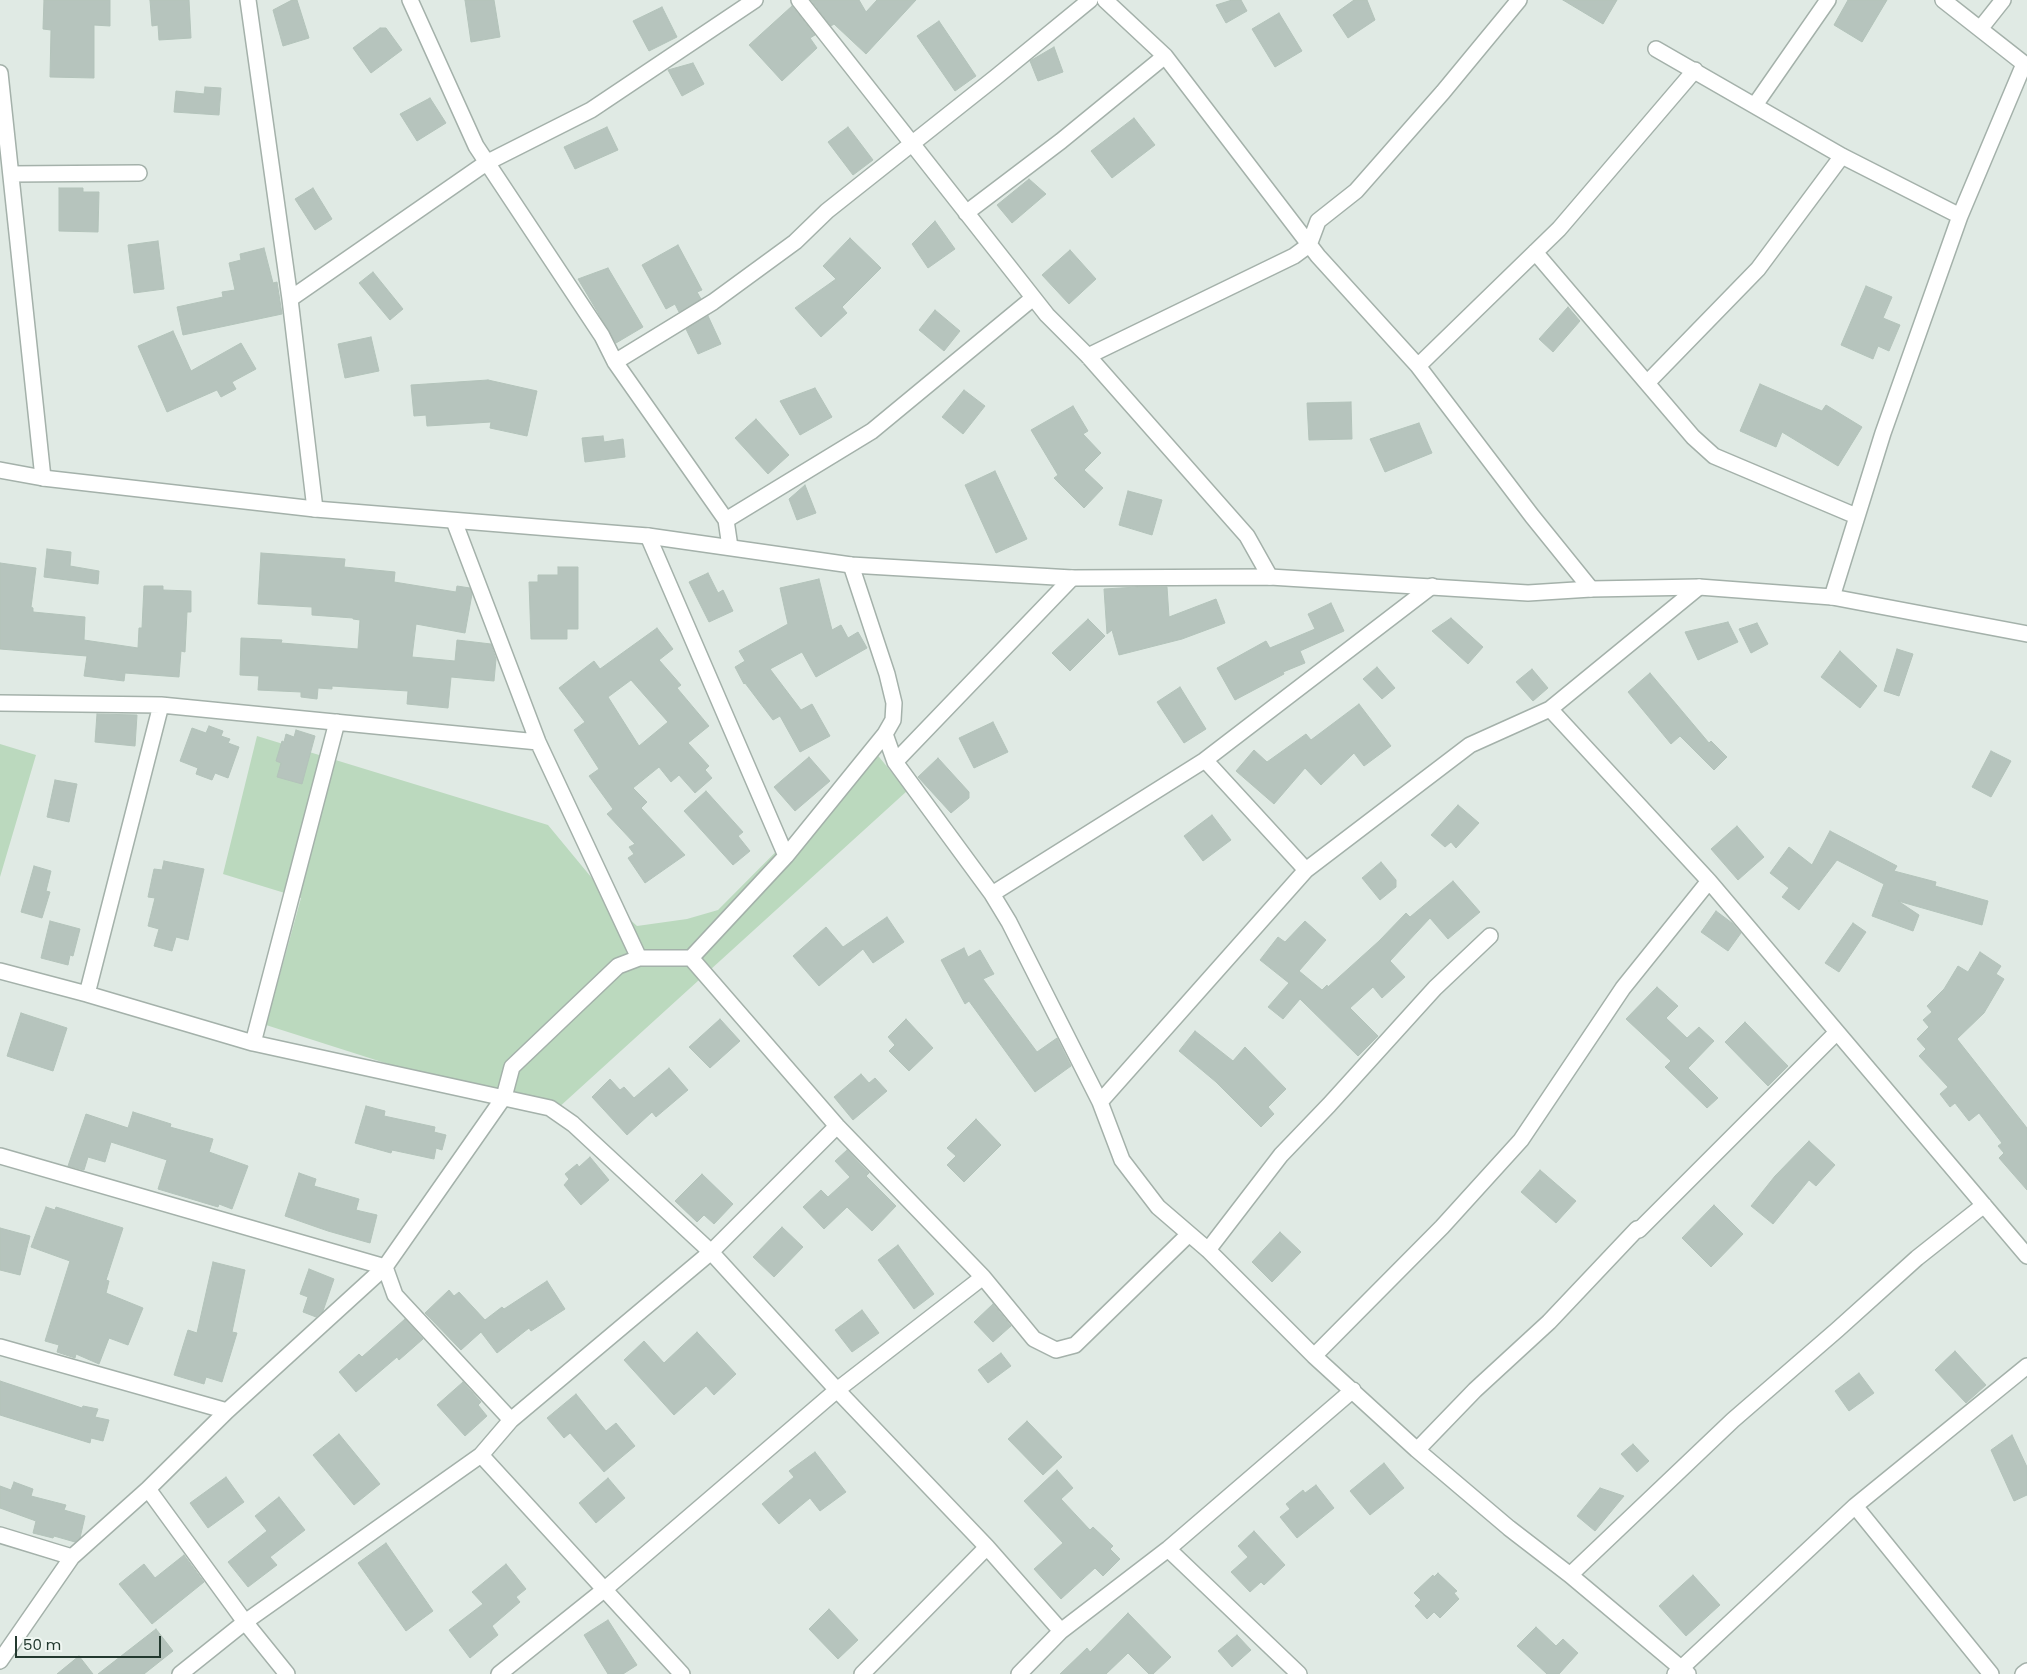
<!DOCTYPE html>
<html>
<head>
<meta charset="utf-8">
<style>
  body { margin:0 }
  #map { position:relative; width:2027px; height:1674px; overflow:hidden; background:#e0eae4; font-family:Poppins,sans-serif }
  canvas { display:block }
  .scale { position:absolute; left:15px; top:1636px; width:146px; height:22px; box-sizing:border-box; border:2px solid #23392f; border-top:0; padding-left:6px; font-size:15px; line-height:18px; white-space:nowrap; color:#23392f; -webkit-text-stroke:4px #f0f7f2; paint-order:stroke }
</style>
</head>
<body>
<div id="map">
<canvas width="2027" height="1674"></canvas>
<div class="scale">50 m</div>
</div>
<script>
const ctx = document.querySelector('canvas').getContext('2d');
ctx.lineJoin = 'round';
function fill(path, color) {
  ctx.fillStyle = color;
  ctx.fill(path, 'evenodd');
}
function toPath(rows) {
  const path = new Path2D();
  for (const r of rows) {
    path.moveTo(r[0], r[1]);
    for (let i = 2; i < r.length; i += 2) path.lineTo(r[i], r[i + 1]);
  }
  return path;
}
function stroke(path, color, width, dash) {
  ctx.strokeStyle = color;
  ctx.lineWidth = width;
  ctx.lineCap = dash ? 'butt' : 'round';
  ctx.setLineDash(dash || []);
  ctx.stroke(path);
}
const green = toPath([
  [257,736,548,825,615,906,637,926,687,919,718,910,875,752,907,791,557,1109,476,1092,266,1025,301,898,223,874],
  [0,744,36,755,0,877]
]);
const building = toPath([
  [44,0,110,0,110,26,94,25,94,78,50,77,51,30,43,29,44,0],
  [150,0,189,0,191,38,159,40,158,25,152,26,150,0],
  [292,0,297,0,309,38,283,46,273,10,292,0],
  [465,0,494,0,500,37,471,42,465,0],
  [811,0,859,0,866,12,877,0,916,0,866,54,834,24,831,26,811,0],
  [1232,0,1241,0,1247,11,1226,23,1216,5,1232,0],
  [1354,0,1367,0,1375,20,1348,38,1333,15,1354,0],
  [1563,0,1617,0,1603,24,1563,0],
  [1848,0,1887,0,1862,42,1834,25,1848,0],
  [792,6,815,35,810,38,817,48,782,81,749,45,792,6],
  [662,7,677,37,649,51,633,21,662,7],
  [1279,13,1302,51,1275,67,1252,29,1279,13],
  [939,21,976,76,955,91,917,36,939,21],
  [380,28,386,28,402,50,371,73,353,48,380,28],
  [1054,47,1063,72,1038,81,1030,61,1054,47],
  [693,63,704,84,682,96,668,70,693,63],
  [205,87,221,88,219,115,174,112,176,91,204,94,205,87],
  [430,98,446,123,417,141,400,114,430,98],
  [1134,118,1155,145,1112,178,1091,151,1134,118],
  [607,127,618,150,575,169,564,147,607,127],
  [848,127,873,160,853,175,828,142,848,127],
  [1029,179,1046,194,1012,223,997,205,1029,179],
  [59,188,83,188,83,192,99,192,98,232,59,231,59,188],
  [313,188,332,219,315,230,295,199,313,188],
  [935,221,955,249,928,268,912,244,935,221],
  [850,238,881,268,842,307,847,313,821,337,795,308,836,279,823,266,850,238],
  [158,241,164,289,134,293,128,245,158,241],
  [678,245,702,290,697,292,701,299,679,312,675,304,666,309,642,265,678,245],
  [264,248,273,283,277,282,282,314,183,335,177,307,223,297,222,292,235,290,229,263,241,260,240,254,264,248],
  [1070,250,1096,279,1069,304,1042,275,1070,250],
  [608,268,643,327,616,343,578,279,608,268],
  [373,272,403,309,390,320,359,283,373,272],
  [1866,286,1892,297,1883,318,1900,325,1889,351,1878,346,1873,359,1841,345,1866,286],
  [1568,307,1580,321,1553,352,1539,339,1568,307],
  [935,310,960,331,944,351,919,330,935,310],
  [708,316,721,344,698,354,686,329,708,316],
  [173,331,191,371,241,343,256,369,232,382,236,389,221,397,217,390,167,412,138,346,173,331],
  [371,337,379,371,345,378,338,344,371,337],
  [488,380,537,391,527,436,490,428,491,422,427,426,426,415,414,416,411,385,488,380],
  [1760,384,1822,411,1826,405,1862,427,1838,466,1782,432,1776,447,1740,431,1760,384],
  [815,388,832,417,800,435,780,401,815,388],
  [964,390,985,406,963,434,942,417,964,390],
  [1351,402,1352,439,1309,440,1307,403,1351,402],
  [1073,406,1088,431,1083,434,1101,453,1084,470,1103,488,1084,508,1054,478,1058,475,1031,430,1073,406],
  [756,419,789,455,768,474,735,438,756,419],
  [1419,423,1432,453,1385,472,1370,439,1419,423],
  [603,436,604,442,623,439,625,457,585,462,582,438,603,436],
  [995,471,1027,539,996,553,965,485,995,471],
  [805,485,816,513,797,520,789,499,805,485],
  [1128,491,1162,500,1152,535,1119,525,1128,491],
  [47,549,71,552,70,566,99,571,98,584,44,577,47,549],
  [261,553,345,559,344,567,395,572,394,582,456,592,457,586,470,588,472,594,465,633,416,624,412,657,455,661,457,640,491,644,496,659,494,681,451,677,448,708,407,704,408,691,332,686,332,689,318,688,317,699,301,697,301,692,258,690,259,676,240,675,241,638,282,640,281,643,358,649,360,620,353,619,353,618,312,615,312,607,258,604,261,553],
  [0,563,36,568,31,607,33,608,33,612,85,617,84,640,138,648,139,628,142,628,144,586,163,586,163,590,191,591,191,612,187,612,185,652,181,651,179,677,125,673,124,681,84,676,87,656,0,649,0,563],
  [558,567,578,567,578,629,567,629,567,639,531,639,529,582,538,582,538,575,558,575,558,567],
  [708,573,718,593,723,590,733,611,709,622,689,582,708,573],
  [819,579,832,630,841,625,848,638,858,632,867,648,816,677,802,652,770,669,801,710,812,704,830,736,800,752,780,716,773,720,745,683,744,684,735,667,745,661,739,651,788,624,780,588,819,579],
  [1137,587,1167,587,1169,617,1216,599,1225,623,1182,639,1119,655,1112,630,1107,634,1104,589,1137,587],
  [1331,603,1344,631,1300,651,1305,663,1283,672,1284,674,1235,700,1217,668,1266,641,1270,648,1315,629,1308,614,1331,603],
  [1451,618,1483,647,1468,664,1432,631,1451,618],
  [1088,619,1105,636,1070,671,1052,653,1088,619],
  [1728,622,1738,642,1698,660,1685,632,1728,622],
  [1757,623,1768,644,1751,653,1739,629,1757,623],
  [657,628,673,649,659,660,681,685,677,688,709,726,688,743,709,766,705,770,712,778,695,793,679,775,671,782,659,767,633,788,647,802,641,808,685,855,645,883,628,858,634,854,629,847,635,844,607,814,613,809,589,776,599,769,574,730,585,722,559,688,594,661,600,669,657,628],
  [631,680,668,722,639,746,608,697,631,680],
  [1897,649,1913,654,1899,696,1884,691,1897,649],
  [1840,651,1877,686,1860,708,1821,677,1840,651],
  [1377,667,1395,688,1382,699,1363,679,1377,667],
  [1532,669,1548,688,1533,701,1516,682,1532,669],
  [1650,673,1709,743,1711,741,1727,757,1714,770,1680,736,1671,744,1628,692,1650,673],
  [1180,687,1206,729,1184,743,1157,702,1180,687],
  [1359,704,1391,746,1364,766,1354,753,1321,785,1305,768,1274,804,1236,771,1254,750,1267,762,1306,734,1311,740,1359,704],
  [97,714,137,715,135,746,95,742,97,714],
  [993,722,1008,752,974,768,959,738,993,722],
  [209,726,223,731,221,736,230,739,228,743,239,747,228,778,215,773,212,780,196,774,198,768,180,761,192,728,206,733,209,726],
  [296,730,315,736,302,784,277,777,281,763,276,761,282,741,284,742,286,734,294,737,296,730],
  [1991,751,2011,761,1991,797,1972,787,1991,751],
  [809,757,830,781,795,811,774,787,809,757],
  [938,758,969,792,969,798,951,813,918,777,938,758],
  [55,780,77,784,69,822,47,817,55,780],
  [706,791,743,832,738,836,750,851,733,865,684,811,706,791],
  [1458,805,1479,823,1456,848,1451,842,1445,847,1431,835,1458,805],
  [1212,815,1231,840,1203,861,1184,836,1212,815],
  [1737,826,1764,857,1738,880,1711,849,1737,826],
  [1830,831,1897,866,1894,871,1936,882,1935,886,1988,901,1982,925,1898,901,1919,915,1913,931,1872,916,1884,884,1837,860,1799,910,1782,897,1789,888,1770,873,1789,847,1812,865,1830,831],
  [164,861,204,869,188,940,176,937,172,951,154,946,159,929,148,926,155,898,148,897,154,869,162,870,164,861],
  [1381,862,1396,880,1396,887,1380,900,1362,878,1381,862],
  [34,866,51,871,46,891,50,892,42,918,21,912,34,866],
  [1453,881,1480,912,1448,939,1430,918,1390,961,1405,977,1382,998,1373,987,1350,1008,1378,1036,1358,1056,1300,999,1283,1019,1268,1007,1289,983,1260,960,1278,937,1285,942,1305,921,1326,940,1299,971,1322,990,1327,985,1328,987,1379,941,1406,913,1410,917,1453,881],
  [1716,911,1732,923,1741,933,1728,951,1701,932,1716,911],
  [887,917,904,942,873,963,863,949,819,986,793,956,826,927,843,947,887,917],
  [50,921,80,929,73,956,70,955,68,965,41,958,50,921],
  [1853,923,1866,932,1839,972,1825,963,1853,923],
  [964,948,968,957,980,950,994,974,983,979,1037,1052,1057,1038,1071,1066,1035,1092,969,1001,965,1004,941,960,964,948],
  [1980,952,2001,966,1996,974,2004,979,1984,1013,1957,1039,2027,1128,2027,1190,1999,1158,2004,1153,1998,1146,2002,1143,1979,1113,1969,1121,1955,1103,1950,1107,1940,1094,1948,1087,1919,1056,1926,1049,1917,1039,1929,1027,1923,1020,1932,1012,1927,1006,1944,989,1958,966,1968,972,1980,952],
  [1657,987,1678,1006,1666,1018,1687,1038,1699,1027,1714,1041,1688,1068,1718,1098,1707,1108,1665,1067,1671,1061,1626,1019,1657,987],
  [21,1013,67,1028,53,1071,7,1056,21,1013],
  [720,1019,740,1041,710,1068,689,1047,720,1019],
  [906,1019,933,1048,909,1071,889,1051,895,1045,888,1037,906,1019],
  [1745,1022,1788,1066,1768,1086,1725,1042,1745,1022],
  [1195,1031,1233,1061,1245,1047,1286,1089,1268,1107,1274,1114,1261,1127,1216,1082,1179,1051,1195,1031],
  [669,1068,688,1090,656,1117,652,1112,627,1135,592,1097,610,1079,620,1090,624,1087,634,1098,669,1068],
  [861,1074,869,1083,875,1078,887,1091,853,1120,834,1097,861,1074],
  [366,1106,385,1111,384,1116,435,1127,434,1132,446,1135,442,1150,436,1148,434,1159,392,1150,391,1153,355,1143,366,1106],
  [133,1112,171,1124,170,1127,213,1139,209,1152,248,1166,232,1209,219,1204,218,1207,158,1189,167,1160,111,1142,105,1162,88,1157,84,1170,68,1166,86,1114,128,1128,133,1112],
  [976,1119,1001,1145,964,1182,947,1165,956,1156,947,1148,976,1119],
  [1809,1141,1835,1165,1816,1186,1809,1180,1773,1224,1751,1206,1775,1176,1809,1141],
  [847,1150,869,1173,866,1176,896,1206,872,1231,847,1207,824,1229,803,1207,821,1190,828,1197,850,1177,835,1161,847,1150],
  [590,1157,609,1180,581,1205,564,1185,569,1179,565,1174,577,1164,579,1167,590,1157],
  [1540,1170,1576,1201,1556,1223,1521,1192,1540,1170],
  [299,1173,316,1179,314,1186,359,1199,356,1210,377,1215,370,1243,328,1231,285,1216,299,1173],
  [702,1174,733,1204,714,1224,704,1215,697,1222,675,1201,702,1174],
  [1714,1205,1743,1234,1711,1267,1682,1238,1714,1205],
  [46,1207,55,1210,56,1207,123,1228,106,1280,109,1281,106,1293,143,1308,128,1345,109,1338,99,1364,76,1354,75,1358,57,1352,59,1345,45,1341,70,1261,31,1247,46,1207],
  [782,1227,803,1247,774,1277,753,1257,782,1227],
  [0,1228,30,1236,20,1275,0,1270,0,1228],
  [1280,1232,1301,1252,1272,1282,1252,1262,1280,1232],
  [898,1245,934,1294,914,1309,878,1260,898,1245],
  [213,1262,245,1270,232,1332,237,1333,222,1382,206,1377,204,1384,174,1375,188,1330,197,1333,213,1262],
  [309,1269,334,1279,323,1311,316,1317,303,1312,308,1297,300,1294,309,1269],
  [547,1281,565,1309,531,1331,529,1328,497,1353,481,1332,461,1350,425,1313,449,1290,454,1296,459,1292,485,1320,502,1307,504,1309,547,1281],
  [993,1304,1011,1326,993,1342,974,1322,993,1304],
  [862,1310,879,1333,852,1352,835,1330,862,1310],
  [405,1319,423,1339,399,1360,397,1357,356,1392,339,1372,359,1354,362,1357,405,1319],
  [697,1332,736,1374,714,1395,706,1386,674,1415,624,1360,644,1341,664,1363,697,1332],
  [1955,1351,1986,1385,1966,1403,1935,1370,1955,1351],
  [1001,1353,1011,1366,988,1383,978,1370,1001,1353],
  [1859,1373,1874,1393,1849,1411,1835,1391,1859,1373],
  [0,1381,82,1408,83,1406,98,1409,95,1417,109,1420,103,1441,91,1438,90,1443,0,1415,0,1381],
  [463,1382,481,1402,478,1405,487,1416,465,1436,437,1405,463,1382],
  [576,1394,606,1431,616,1423,635,1446,604,1472,570,1433,564,1438,547,1418,576,1394],
  [1027,1421,1062,1457,1043,1475,1008,1439,1027,1421],
  [339,1434,380,1484,354,1505,313,1455,339,1434],
  [2012,1435,2027,1467,2027,1495,2014,1501,1991,1450,2012,1435],
  [1633,1444,1649,1461,1637,1472,1621,1454,1633,1444],
  [815,1452,846,1492,820,1511,810,1498,779,1524,762,1504,794,1477,789,1471,815,1452],
  [1384,1463,1404,1488,1370,1515,1350,1491,1384,1463],
  [1057,1470,1073,1488,1061,1499,1090,1530,1093,1527,1113,1546,1110,1549,1120,1559,1103,1576,1095,1568,1061,1599,1034,1569,1063,1543,1024,1501,1057,1470],
  [226,1477,244,1502,208,1528,190,1503,226,1477],
  [608,1478,625,1498,596,1523,579,1503,608,1478],
  [14,1482,33,1489,31,1496,66,1505,64,1510,85,1516,80,1538,75,1542,54,1536,53,1538,33,1533,36,1521,0,1508,0,1486,11,1490,14,1482],
  [1316,1485,1334,1508,1297,1538,1280,1517,1290,1509,1286,1504,1303,1490,1305,1493,1316,1485],
  [1600,1488,1624,1496,1595,1531,1577,1516,1600,1488],
  [279,1497,305,1530,270,1557,277,1565,248,1587,228,1562,267,1531,255,1516,279,1497],
  [1254,1531,1285,1565,1264,1585,1261,1582,1250,1592,1231,1572,1248,1557,1238,1546,1254,1531],
  [386,1543,433,1611,406,1631,358,1563,386,1543],
  [184,1555,204,1582,152,1624,119,1584,144,1564,155,1578,184,1555],
  [506,1564,526,1589,516,1597,520,1602,492,1626,498,1635,470,1658,449,1630,483,1604,472,1592,506,1564],
  [1438,1573,1457,1591,1454,1593,1459,1599,1440,1618,1434,1612,1427,1619,1415,1606,1421,1600,1414,1593,1433,1575,1434,1577,1438,1573],
  [1693,1575,1720,1605,1686,1636,1659,1606,1693,1575],
  [829,1609,858,1640,838,1659,809,1629,829,1609],
  [1128,1613,1171,1657,1153,1674,1149,1674,1128,1653,1106,1674,1060,1674,1087,1648,1090,1652,1128,1613],
  [608,1620,637,1665,623,1674,608,1674,584,1635,608,1620],
  [1536,1627,1556,1646,1563,1639,1578,1653,1559,1674,1547,1674,1517,1646,1536,1627],
  [156,1629,173,1651,144,1674,98,1674,156,1629],
  [1237,1635,1251,1650,1232,1667,1218,1651,1237,1635],
  [79,1656,93,1674,57,1674,79,1656]
]);
const minor = toPath([
  [248,0,290,299,315,509],
  [410,0,476,146,602,336,615,362,726,520],
  [799,0,1047,315,1088,356,1247,536,1270,577],
  [1943,0,2027,66],
  [1980,29,2003,0],
  [1656,49,1842,156,1960,216],
  [1165,56,1318,256,1418,366,1532,516,1591,589],
  [0,73,43,478],
  [1755,105,1828,0],
  [11,174,139,173],
  [966,213,1061,141,1165,56,1105,0],
  [1535,252,1693,437,1714,456,1856,516],
  [290,299,486,163,591,110,755,0],
  [1088,356,1294,256,1309,245,1318,221,1356,191,1443,92,1519,0],
  [615,362,713,302,795,242,827,211,996,77,1090,0],
  [1418,366,1559,229,1695,70],
  [1647,383,1758,269,1842,156],
  [454,521,538,742,639,958],
  [648,536,786,856],
  [730,547,726,520,872,431,1033,298],
  [851,565,887,674,894,703,893,720,885,734,895,762,992,894,1009,922,1100,1102,1122,1160,1158,1207,1208,1250,1314,1356,1417,1450,1509,1528,1570,1575,1688,1674],
  [1832,597,1883,433,1960,216,2024,64],
  [0,703,161,705,538,742],
  [1550,709,1709,881,2027,1256],
  [895,762,1072,578],
  [1306,870,1205,760,1432,586],
  [992,894,1205,760],
  [691,958,786,856,885,734],
  [0,971,87,994,253,1043,550,1108,573,1124,711,1252,837,1390,987,1547,1061,1631],
  [87,994,161,705],
  [253,1043,337,722],
  [1100,1102,1306,870,1470,745,1550,709,1699,587],
  [0,1156,385,1267,395,1295,511,1420],
  [1208,1250,1281,1155,1329,1105,1435,988,1490,936],
  [0,1347,227,1411],
  [1314,1356,1442,1227,1521,1140,1623,988,1709,881],
  [1417,1450,1475,1390,1549,1322,1637,1229,1639,1230,1837,1032],
  [481,1455,682,1674],
  [148,1489,245,1622,287,1674],
  [1855,1506,1991,1674],
  [0,1535,72,1557],
  [1168,1549,1299,1674],
  [1570,1575,1733,1420,1837,1330,1917,1258,1984,1205],
  [0,1661,72,1557,148,1489,227,1411,385,1267,504,1097,512,1067,618,966,639,958,691,958,837,1126,983,1277,1034,1339,1056,1350,1075,1345,1189,1234],
  [180,1674,245,1622,481,1455,511,1420,711,1252,837,1126],
  [499,1674,605,1589,837,1390,983,1277],
  [862,1674,987,1547],
  [1019,1674,1061,1631,1168,1549,1353,1390],
  [1675,1674,1855,1506,2027,1366],
  [2023,1674,2027,1671]
]);
const tertiary = toPath([
  [0,470,43,478,315,509,648,536,851,565,1072,578,1270,577,1528,593,1591,589,1699,587,1832,597,2027,634]
]);
fill(green, '#bbd9be');
fill(building, '#b6c4bd');
stroke(building, '#b3c3ba', 1);
stroke(minor, '#a4b1aa', 18);
stroke(tertiary, '#a4b1aa', 18);
stroke(minor, '#fff', 15);
stroke(tertiary, '#fff', 15);
</script>
</body>
</html>
